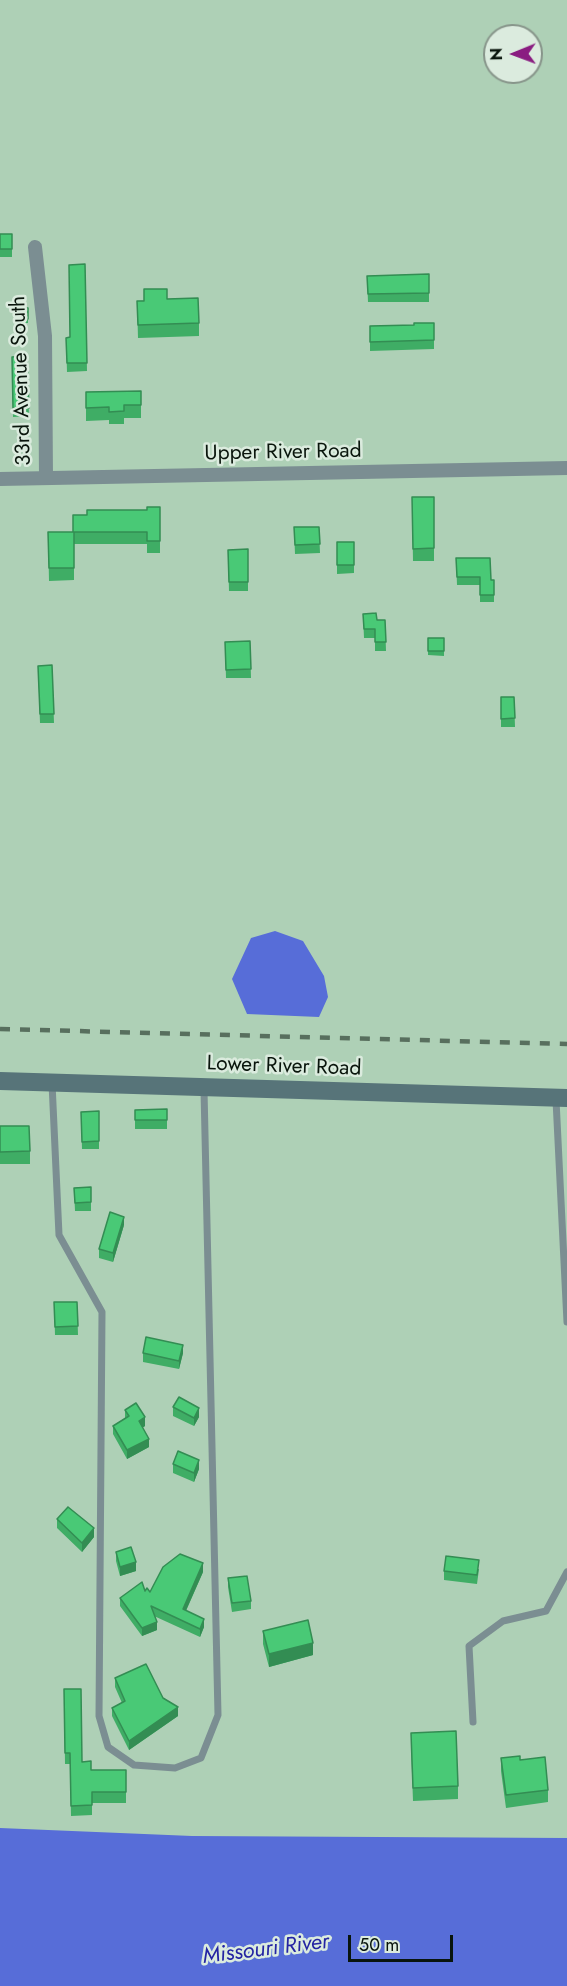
<!DOCTYPE html>
<html>
<head>
<meta charset="utf-8">
<style>
  body { margin:0 }
  #map { position:relative; width:567px; height:1986px; overflow:hidden; background:#aed0b6; font-family:Jost,sans-serif }
  canvas { display:block }
  .north { position:absolute; left:483px; top:24px; width:60px; height:60px; box-sizing:border-box; background:#dbebde; border:2px solid #87958a; border-radius:50%; rotate:269deg; font-size:16px; font-weight:700; line-height:24px; text-align:center; color:#09150c }
  .north::after { content:''; display:block; margin:auto; width:21px; height:27px; background:#8a1d81; clip-path:polygon(50% 0,100% 100%,50% 72%,0 100%) }
  .scale { position:absolute; left:348px; top:1935px; width:105px; height:27px; box-sizing:border-box; border:3px solid #09150c; border-top:0; padding-left:8px; font-size:18px; line-height:21px; white-space:nowrap; color:#09150c; -webkit-text-stroke:4px #dbebde; paint-order:stroke }
</style>
</head>
<body>
<div id="map">
<canvas width="567" height="1986"></canvas>
<div class="north">N</div>
<div class="scale">50 m</div>
</div>
<script>
const ctx = document.querySelector('canvas').getContext('2d');
ctx.lineJoin = 'round';
function fill(path, color) {
  ctx.fillStyle = color;
  ctx.fill(path, 'evenodd');
}
function toPath(rows) {
  const path = new Path2D();
  for (const r of rows) {
    path.moveTo(r[0], r[1]);
    for (let i = 2; i < r.length; i += 2) path.lineTo(r[i], r[i + 1]);
  }
  return path;
}
function stroke(path, color, width, dash) {
  ctx.strokeStyle = color;
  ctx.lineWidth = width;
  ctx.lineCap = dash ? 'butt' : 'round';
  ctx.setLineDash(dash || []);
  ctx.stroke(path);
}
function label(font, color, halo, rows, align = 'center') {
  ctx.font = font + ' Jost,sans-serif';
  ctx.lineWidth = 5;
  ctx.setLineDash([]);
  ctx.textBaseline = 'middle';
  ctx.strokeStyle = halo;
  ctx.fillStyle = color;
  for (const [text, x, y, turn = 0] of rows) {
    ctx.save();
    ctx.translate(x, y);
    ctx.rotate((+turn || 0) * Math.PI / 180);
    ctx.textAlign = isNaN(turn) ? turn : align;
    if (halo) ctx.strokeText(text, 0, 0);
    ctx.fillText(text, 0, 0);
    ctx.restore();
  }
}
const water = toPath([
  [275,931,303,941,324,976,328,997,319,1017,247,1014,232,979,251,938],
  [0,1828,192,1836,567,1838,567,1986,0,1986]
]);
const lane = toPath([
  [52,1083,59,1235,102,1312,99,1716,108,1747,134,1765,175,1768,201,1758,218,1715,204,1090],
  [556,1100,567,1322],
  [473,1722,469,1646,503,1621,546,1611,567,1572]
]);
const street = toPath([
  [35,247,45,336,46,478],
  [0,479,567,468]
]);
const secondary = toPath([
  [0,1081,567,1098]
]);
const rail = toPath([
  [0,1029,567,1044]
]);
const wall = toPath([
  [0,234,12,234,12,257,0,257],
  [85,264,87,371,67,372,66,338,70,337],
  [429,274,429,302,368,302,367,276],
  [167,299,199,323,199,336,138,338,137,301],
  [16,308,28,308,28,323,16,323],
  [434,323,434,349,370,351,370,326,414,325],
  [27,356,29,416,13,417,12,357],
  [141,391,141,418,124,418,124,424,109,424,109,420,86,421,86,392],
  [412,497,434,497,434,561,413,561],
  [160,507,160,553,147,553,147,544,74,544,74,580,49,581,48,532,73,532,87,515,147,510],
  [319,527,320,553,295,554,294,528],
  [337,542,354,542,354,573,337,574],
  [248,549,248,591,229,591,228,550],
  [456,558,491,580,494,580,494,602,480,602,480,585,457,585],
  [363,614,377,620,385,620,386,651,375,651,375,638,364,638],
  [428,638,444,638,444,656,428,655],
  [250,641,251,678,226,678,225,642],
  [52,665,54,723,40,723,38,666],
  [501,697,514,697,515,727,501,727],
  [167,1109,167,1129,135,1129,135,1110],
  [99,1111,99,1149,82,1149,81,1112],
  [0,1126,30,1151,30,1164,0,1164],
  [91,1187,91,1211,75,1211,74,1188],
  [124,1225,113,1262,99,1258,99,1249],
  [54,1302,77,1302,78,1335,55,1335],
  [143,1353,183,1353,179,1369,143,1362],
  [173,1407,199,1417,194,1426,173,1416],
  [125,1410,145,1426,142,1428,149,1447,127,1459,113,1434,113,1426,125,1418],
  [173,1464,199,1469,194,1482,173,1473],
  [57,1519,94,1537,82,1552,57,1528],
  [116,1552,136,1571,120,1576,116,1561],
  [479,1569,477,1584,444,1580,444,1571],
  [203,1572,186,1611,204,1627,200,1637,154,1616,157,1630,142,1636,120,1606,120,1598,150,1592],
  [228,1578,251,1601,251,1609,232,1612,228,1587],
  [263,1631,313,1655,269,1667,263,1644],
  [115,1678,163,1698,178,1716,129,1750,112,1716,112,1708,122,1703,115,1687],
  [64,1689,82,1762,91,1770,126,1770,126,1803,92,1803,92,1815,71,1816,70,1764,65,1764],
  [411,1746,458,1786,458,1799,413,1801],
  [501,1758,520,1760,548,1790,548,1802,506,1808,501,1771]
]);
const shadedWall = toPath([
  [124,1217,124,1225,113,1262,113,1253],
  [183,1345,183,1353,179,1369,179,1361],
  [199,1408,199,1417,194,1426,194,1418],
  [145,1417,145,1426,139,1430,139,1421],
  [149,1439,149,1447,127,1459,127,1450],
  [199,1460,199,1469,194,1482,194,1473],
  [94,1528,94,1537,82,1552,82,1543],
  [136,1562,136,1571,120,1576,120,1567],
  [203,1563,203,1572,183,1617,183,1609],
  [204,1619,204,1627,200,1637,200,1629],
  [157,1622,157,1630,142,1636,142,1628],
  [313,1643,313,1655,269,1667,269,1654],
  [178,1707,178,1716,129,1750,129,1741]
]);
const building = toPath([
  [0,234,12,234,12,249,0,249,0,234],
  [85,264,87,363,67,363,66,338,70,337,69,265,85,264],
  [429,274,429,293,368,294,367,276,429,274],
  [144,289,167,289,167,299,198,298,199,323,138,325,137,301,144,301,144,289],
  [16,308,28,308,28,319,16,319,16,308],
  [414,323,434,323,434,340,370,342,370,326,414,325,414,323],
  [27,356,29,408,13,408,12,357,27,356],
  [141,391,141,405,124,405,124,411,109,412,109,407,86,408,86,392,141,391],
  [412,497,434,497,434,548,413,549,412,497],
  [147,507,160,507,160,541,147,541,147,532,73,532,73,515,87,515,87,510,147,510,147,507],
  [294,527,319,527,320,544,295,545,294,527],
  [48,532,74,532,74,568,49,568,48,532],
  [337,542,354,542,354,565,337,565,337,542],
  [248,549,248,582,229,582,228,550,248,549],
  [456,558,490,558,491,580,494,580,494,595,480,595,480,577,457,577,456,558],
  [376,613,377,620,385,620,386,642,375,642,375,629,364,629,363,614,376,613],
  [428,638,444,638,444,651,428,651,428,638],
  [250,641,251,669,226,670,225,642,250,641],
  [52,665,54,714,40,714,38,666,52,665],
  [501,697,514,697,515,718,501,719,501,697],
  [167,1109,167,1120,135,1120,135,1110,167,1109],
  [99,1111,99,1141,82,1142,81,1112,99,1111],
  [0,1126,29,1126,30,1151,0,1152,0,1126],
  [91,1187,91,1202,75,1203,74,1188,91,1187],
  [110,1212,124,1217,113,1253,99,1249,110,1212],
  [54,1302,77,1302,78,1326,55,1327,54,1302],
  [146,1337,183,1345,179,1361,143,1353,146,1337],
  [179,1397,199,1408,194,1418,173,1407,179,1397],
  [136,1403,145,1417,139,1421,149,1439,127,1450,113,1426,129,1416,125,1410,136,1403],
  [178,1451,199,1460,194,1473,173,1464,178,1451],
  [68,1507,94,1528,82,1543,57,1519,68,1507],
  [131,1547,136,1562,120,1567,116,1552,131,1547],
  [180,1554,203,1563,183,1609,204,1619,200,1629,151,1606,157,1622,142,1628,120,1598,142,1582,145,1591,147,1588,150,1592,163,1567,180,1554],
  [446,1556,479,1560,477,1575,444,1571,446,1556],
  [247,1576,251,1601,232,1603,228,1578,247,1576],
  [308,1620,313,1643,269,1654,263,1631,308,1620],
  [146,1664,163,1698,178,1707,129,1741,112,1708,125,1701,115,1678,146,1664],
  [64,1689,81,1689,82,1762,91,1761,91,1770,126,1770,126,1792,92,1792,92,1805,71,1806,70,1753,65,1753,64,1689],
  [456,1731,458,1786,413,1788,411,1733,456,1731],
  [520,1756,520,1760,545,1757,548,1790,506,1795,501,1758,520,1756]
]);
const streetNames = [
  ["33rd Avenue South",22,381,-92],
  ["Upper River Road",283,453,-1],
  ["Lower River Road",284,1067,2]
];
const waterNames = [
  ["Missouri River",266,1950,-7]
];
fill(water, '#576dd8');
stroke(lane, '#7b8e92', 7);
stroke(street, '#7b8e92', 14);
stroke(secondary, '#577479', 18);
stroke(rail, '#586f5e', 4.5, [10, 10]);
fill(wall, '#3fad65');
fill(shadedWall, '#338d53');
fill(building, '#49c976');
stroke(building, '#338d53', 1.5);
label('21px', '#09150c', '#dbebde', streetNames);
label('italic 22px', '#2424a3', '#dbebde', waterNames);
</script>
</body>
</html>
